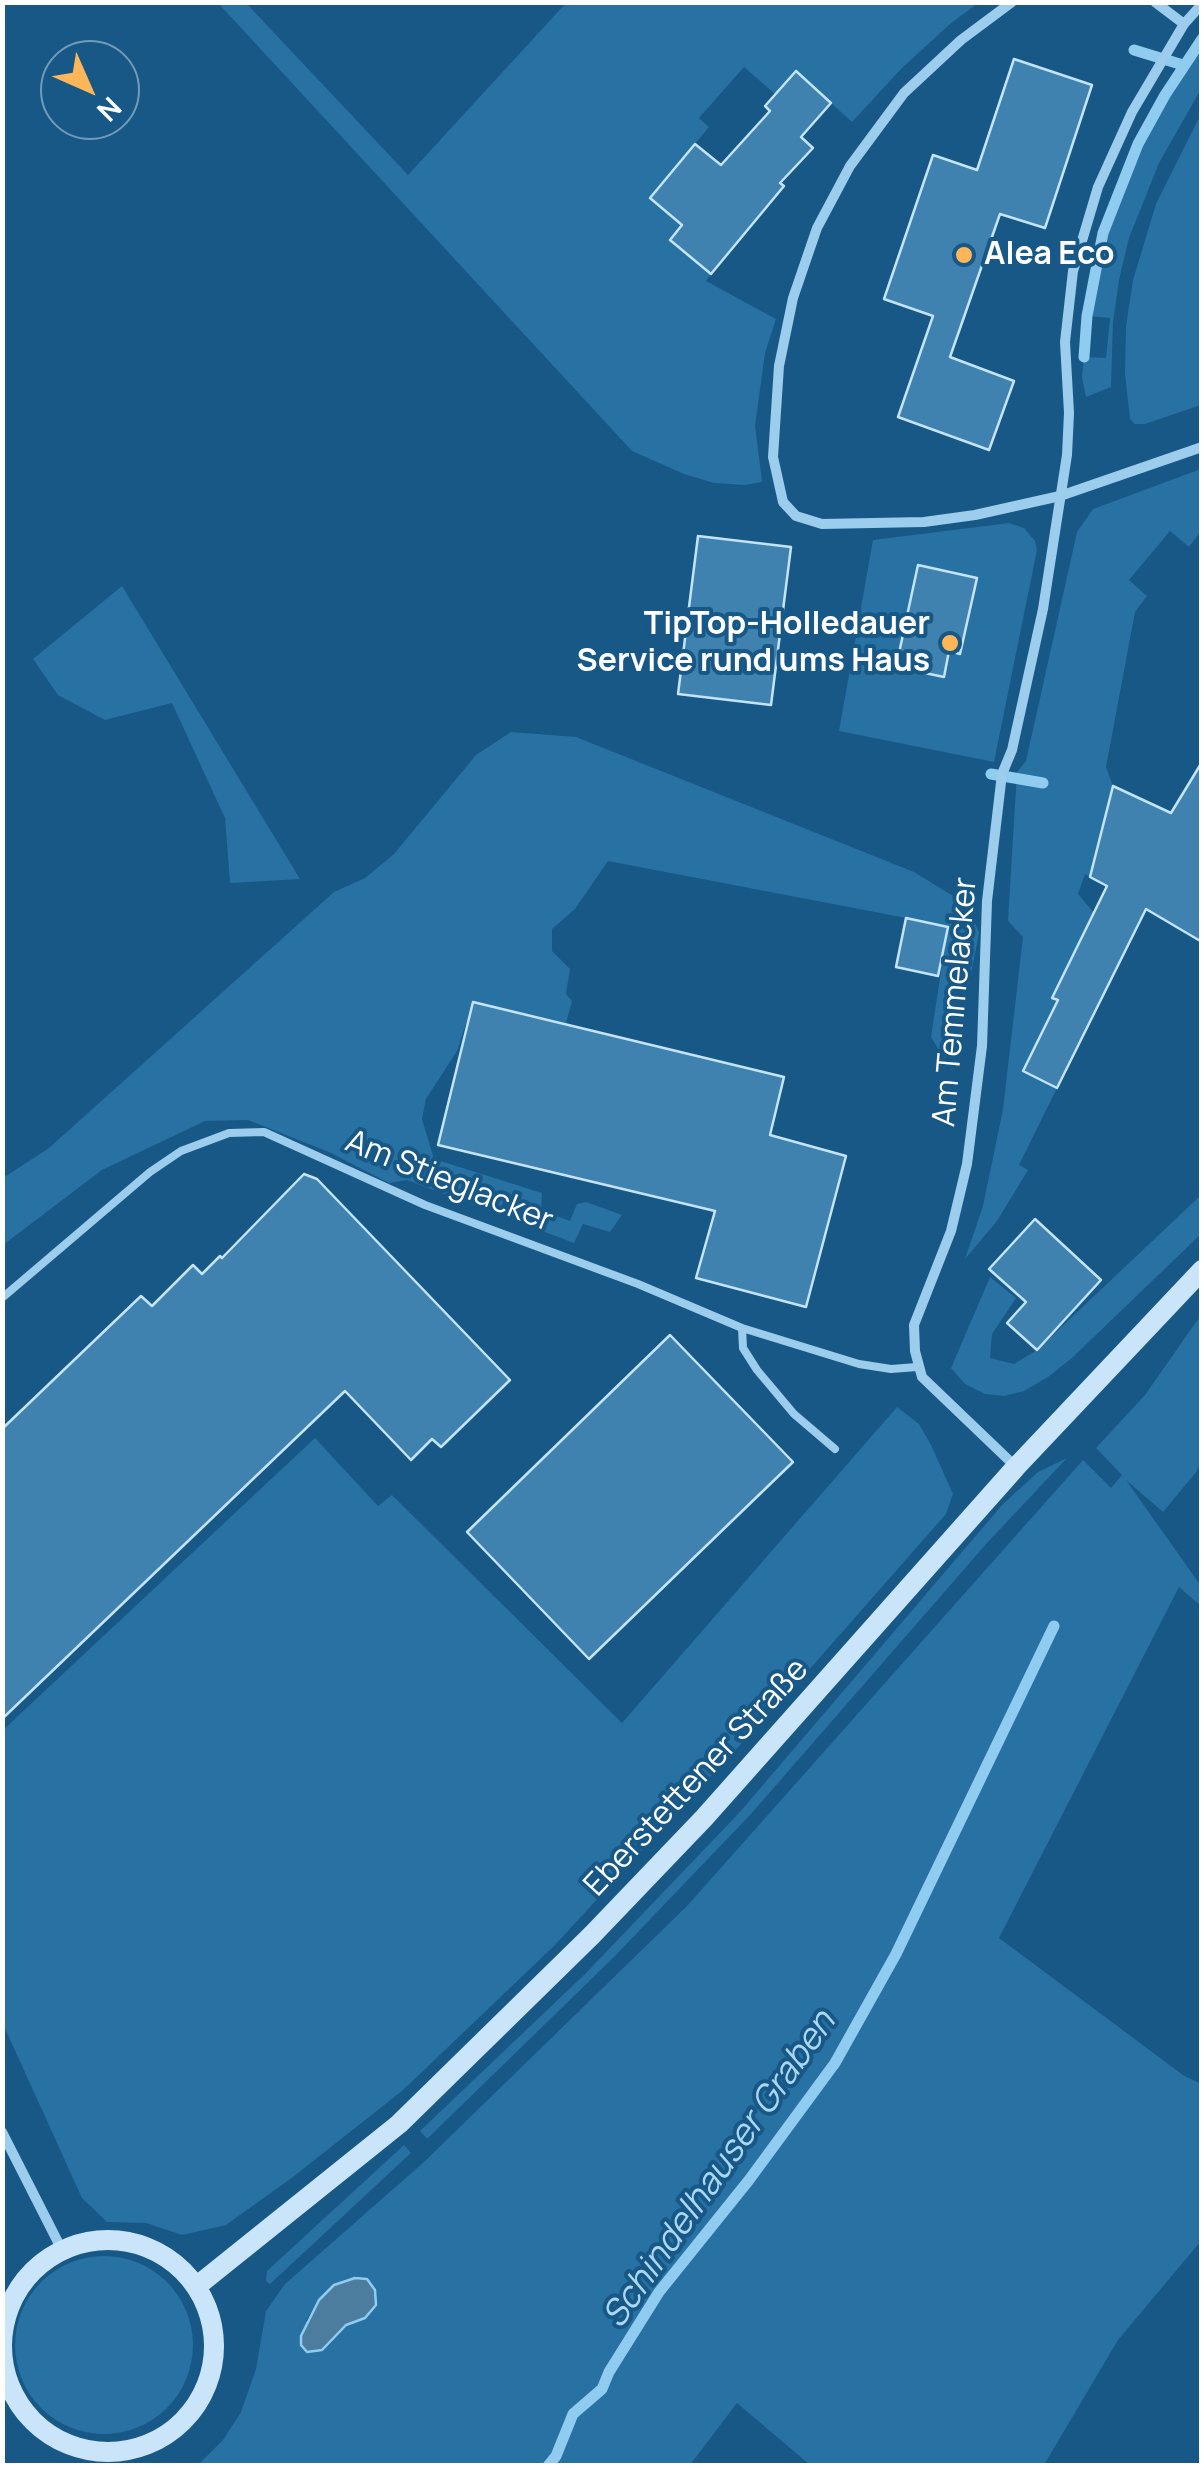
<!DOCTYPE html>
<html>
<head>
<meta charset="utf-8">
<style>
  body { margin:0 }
  #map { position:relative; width:1204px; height:2468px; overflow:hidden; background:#175886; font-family:Manrope,sans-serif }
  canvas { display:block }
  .frame { position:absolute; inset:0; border:5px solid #fff; pointer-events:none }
  .north { position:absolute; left:40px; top:40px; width:100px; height:100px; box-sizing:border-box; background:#175886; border:2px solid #749bb6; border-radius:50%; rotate:135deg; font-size:28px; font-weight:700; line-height:40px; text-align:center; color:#fff }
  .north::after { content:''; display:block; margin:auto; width:35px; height:45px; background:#ffb659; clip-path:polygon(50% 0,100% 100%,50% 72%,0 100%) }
</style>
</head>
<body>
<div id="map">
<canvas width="1204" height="2468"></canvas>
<div class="frame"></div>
<div class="north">N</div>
</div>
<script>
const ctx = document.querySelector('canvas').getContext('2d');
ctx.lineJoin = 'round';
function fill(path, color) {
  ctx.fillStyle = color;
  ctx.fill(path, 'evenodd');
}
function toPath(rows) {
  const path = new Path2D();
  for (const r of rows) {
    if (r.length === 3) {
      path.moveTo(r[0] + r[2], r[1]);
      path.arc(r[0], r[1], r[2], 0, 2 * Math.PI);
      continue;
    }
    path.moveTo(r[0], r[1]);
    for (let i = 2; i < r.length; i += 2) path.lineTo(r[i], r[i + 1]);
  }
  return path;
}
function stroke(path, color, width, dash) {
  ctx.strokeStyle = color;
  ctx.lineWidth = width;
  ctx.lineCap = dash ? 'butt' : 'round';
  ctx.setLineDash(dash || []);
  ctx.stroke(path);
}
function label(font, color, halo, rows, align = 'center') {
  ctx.font = font + ' Manrope,sans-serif';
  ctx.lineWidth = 8;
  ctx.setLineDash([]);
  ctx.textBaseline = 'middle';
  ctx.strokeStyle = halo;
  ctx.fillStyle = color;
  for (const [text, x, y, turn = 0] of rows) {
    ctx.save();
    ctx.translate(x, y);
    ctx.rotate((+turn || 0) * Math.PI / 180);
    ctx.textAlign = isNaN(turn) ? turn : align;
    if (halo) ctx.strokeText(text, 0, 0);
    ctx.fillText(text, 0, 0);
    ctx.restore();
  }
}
const green = toPath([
  [218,3,246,3,408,175,566,3,978,3,950,24,901,69,852,122,797,72,775,94,744,67,699,118,709,127,650,198,682,225,670,240,711,274,706,281,776,319,765,353,755,426,762,482,745,485,714,483,684,474,632,451],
  [1201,39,1201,89,1159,163,1129,238,1119,280,1113,322,1111,387,1086,397,1082,377,1084,357,1106,358,1110,318,1087,316,1103,233,1138,144,1165,95],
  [1201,114,1201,405,1145,424,1135,424,1130,419,1125,373,1126,326,1133,280,1156,204],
  [1201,469,1201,531,1189,547,1170,531,1129,580,1147,596,1135,612,1106,767,1113,786,1090,877,1085,874,1078,894,1094,913,1053,998,1058,1000,1023,1070,1057,1088,1019,1165,1028,1170,997,1221,965,1259,983,1206,1003,1109,1023,937,1008,921,1017,772,1026,761,1077,532,1093,509],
  [1009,523,1024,528,1035,541,1037,550,994,762,839,731,873,540],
  [122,586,300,879,230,883,225,818,172,703,105,720,58,695,33,659],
  [511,732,576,737,914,872,968,905,979,933,952,1071,931,1037,948,926,608,861,575,909,552,929,552,951,570,969,566,994,572,1001,566,1023,473,1002,457,1051,426,1099,422,1119,434,1159,542,1193,541,1210,570,1221,577,1204,586,1202,622,1215,610,1232,583,1224,574,1243,407,1180,389,1183,329,1152,248,1120,205,1121,102,1170,3,1245,3,1178,49,1148,334,892,365,878,394,854,476,755],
  [1201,1195,1201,1234,1072,1358,1048,1377,1024,1391,1004,1396,985,1394,965,1384,951,1368,990,1277,1016,1298,992,1334,990,1358,1014,1364,1037,1350],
  [1201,1315,1202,1458,1197,1471,1163,1512,1126,1480,1201,1586,1201,1606,1179,1587,999,1938,1183,2075,1201,2084,1201,2241,1118,2340,1044,2465,810,2465,737,2403,690,2465,197,2466,223,2440,241,2412,256,2369,266,2311,285,2284,424,2162,687,1906,1083,1460,1111,1488,1122,1475,1096,1448,1145,1395],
  [334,2285,365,2318,346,2325,335,2335,306,2321,319,2300],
  [897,1407,919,1424,931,1445,953,1494,946,1514,801,1679,554,1946,402,2091,293,2177,226,2225,182,2235,146,2223,107,2222,82,2198,3,2024,3,1730,315,1438,378,1506,392,1495,622,1723],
  [1067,1458,987,1543,751,1814,613,1958,427,2139,420,2131,585,1974,739,1813,1003,1504,1038,1472],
  [404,2145,411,2153,270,2284,266,2281,267,2271],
  [104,2345,89]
]);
const water = toPath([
  [355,2278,367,2279,375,2290,376,2305,365,2318,346,2325,322,2350,307,2352,301,2345,301,2336,319,2300,334,2285,355,2278]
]);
const stream = toPath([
  [1134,50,1183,65],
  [1084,357,1087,316,1103,233,1138,144,1165,95,1202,39],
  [991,774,1043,783],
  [548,2466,556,2456,573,2414,602,2389,609,2372,659,2292,749,2180,835,2063,896,1954,1054,1626]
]);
const building = toPath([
  [1014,59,1092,85,1045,228,1000,214,950,357,1014,381,989,450,898,417,933,316,884,299,933,155,977,170,1014,59],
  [796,71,831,103,801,137,813,148,780,183,784,186,711,274,670,240,682,225,650,198,695,144,721,165,770,111,765,106,796,71],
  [698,536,791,547,771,705,678,694,698,536],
  [918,565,977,578,960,654,949,651,944,677,896,667,918,565],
  [1202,762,1202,942,1146,909,1057,1088,1023,1071,1058,1000,1052,998,1107,886,1090,877,1113,786,1171,813,1202,762],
  [906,918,948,927,938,976,896,967,906,918],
  [473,1002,784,1077,770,1135,846,1156,806,1307,696,1278,715,1211,438,1145,473,1002],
  [304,1174,317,1179,510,1380,441,1447,432,1439,411,1460,345,1391,2,1719,2,1429,141,1296,152,1306,193,1265,202,1274,220,1256,222,1258,304,1174],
  [1035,1219,1101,1280,1037,1350,1007,1323,1026,1302,989,1269,1035,1219],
  [670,1335,793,1462,589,1659,467,1532,670,1335]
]);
const service = toPath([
  [2,1298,150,1172,181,1151,229,1133,264,1132,425,1205,638,1284,742,1328,859,1364,891,1369,917,1367],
  [742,1328,743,1348,757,1370,794,1414,835,1449]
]);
const minor = toPath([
  [1012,2,961,40,904,93,850,166,817,228,793,298,779,366,773,457,783,502,796,516,822,524,924,522,975,515,1060,496,1202,447],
  [1155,2,1184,24],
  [1016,1467,922,1377,915,1351,914,1325,951,1231,967,1164,982,1046,987,901,1002,774,1012,750,1043,609,1067,455,1069,413,1065,342,1073,271,1098,187,1132,112,1184,24,1202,4],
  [2,2132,62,2250]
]);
const secondary = toPath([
  [108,2346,106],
  [197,2286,399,2124,592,1935,704,1818,1016,1467,1202,1270]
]);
const markers = [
  [964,255,10,"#ffb659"],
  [950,643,10,"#ffb659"]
];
const poiNames = [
  ["Alea Eco",984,255],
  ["TipTop-Holledauer",930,625,"right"],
  ["Service rund ums Haus",930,662,"right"]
];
const streetNames = [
  ["Am Temmelacker",956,1002,-85],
  ["Am Stieglacker",449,1182,22],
  ["Eberstettener Straße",697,1778,-47]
];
const waterNames = [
  ["Schindelhauser Graben",720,2170,-55]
];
fill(green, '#2771a3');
fill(water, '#4c7c9e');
stroke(water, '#90cbf0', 2.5);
stroke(stream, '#90cbf0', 11);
fill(building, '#4082af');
stroke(building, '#c3e4fa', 2.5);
stroke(service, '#9dcded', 8);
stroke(minor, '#9dcded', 10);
stroke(secondary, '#cae5f9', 20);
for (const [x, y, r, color] of markers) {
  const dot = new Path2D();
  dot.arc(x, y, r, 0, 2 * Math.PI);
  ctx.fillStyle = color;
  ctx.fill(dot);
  stroke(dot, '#175886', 4);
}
label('bold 32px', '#fff', '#175886', poiNames, 'left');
label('32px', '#fff', '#175886', streetNames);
label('italic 35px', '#a9d7f5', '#175886', waterNames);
</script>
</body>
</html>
